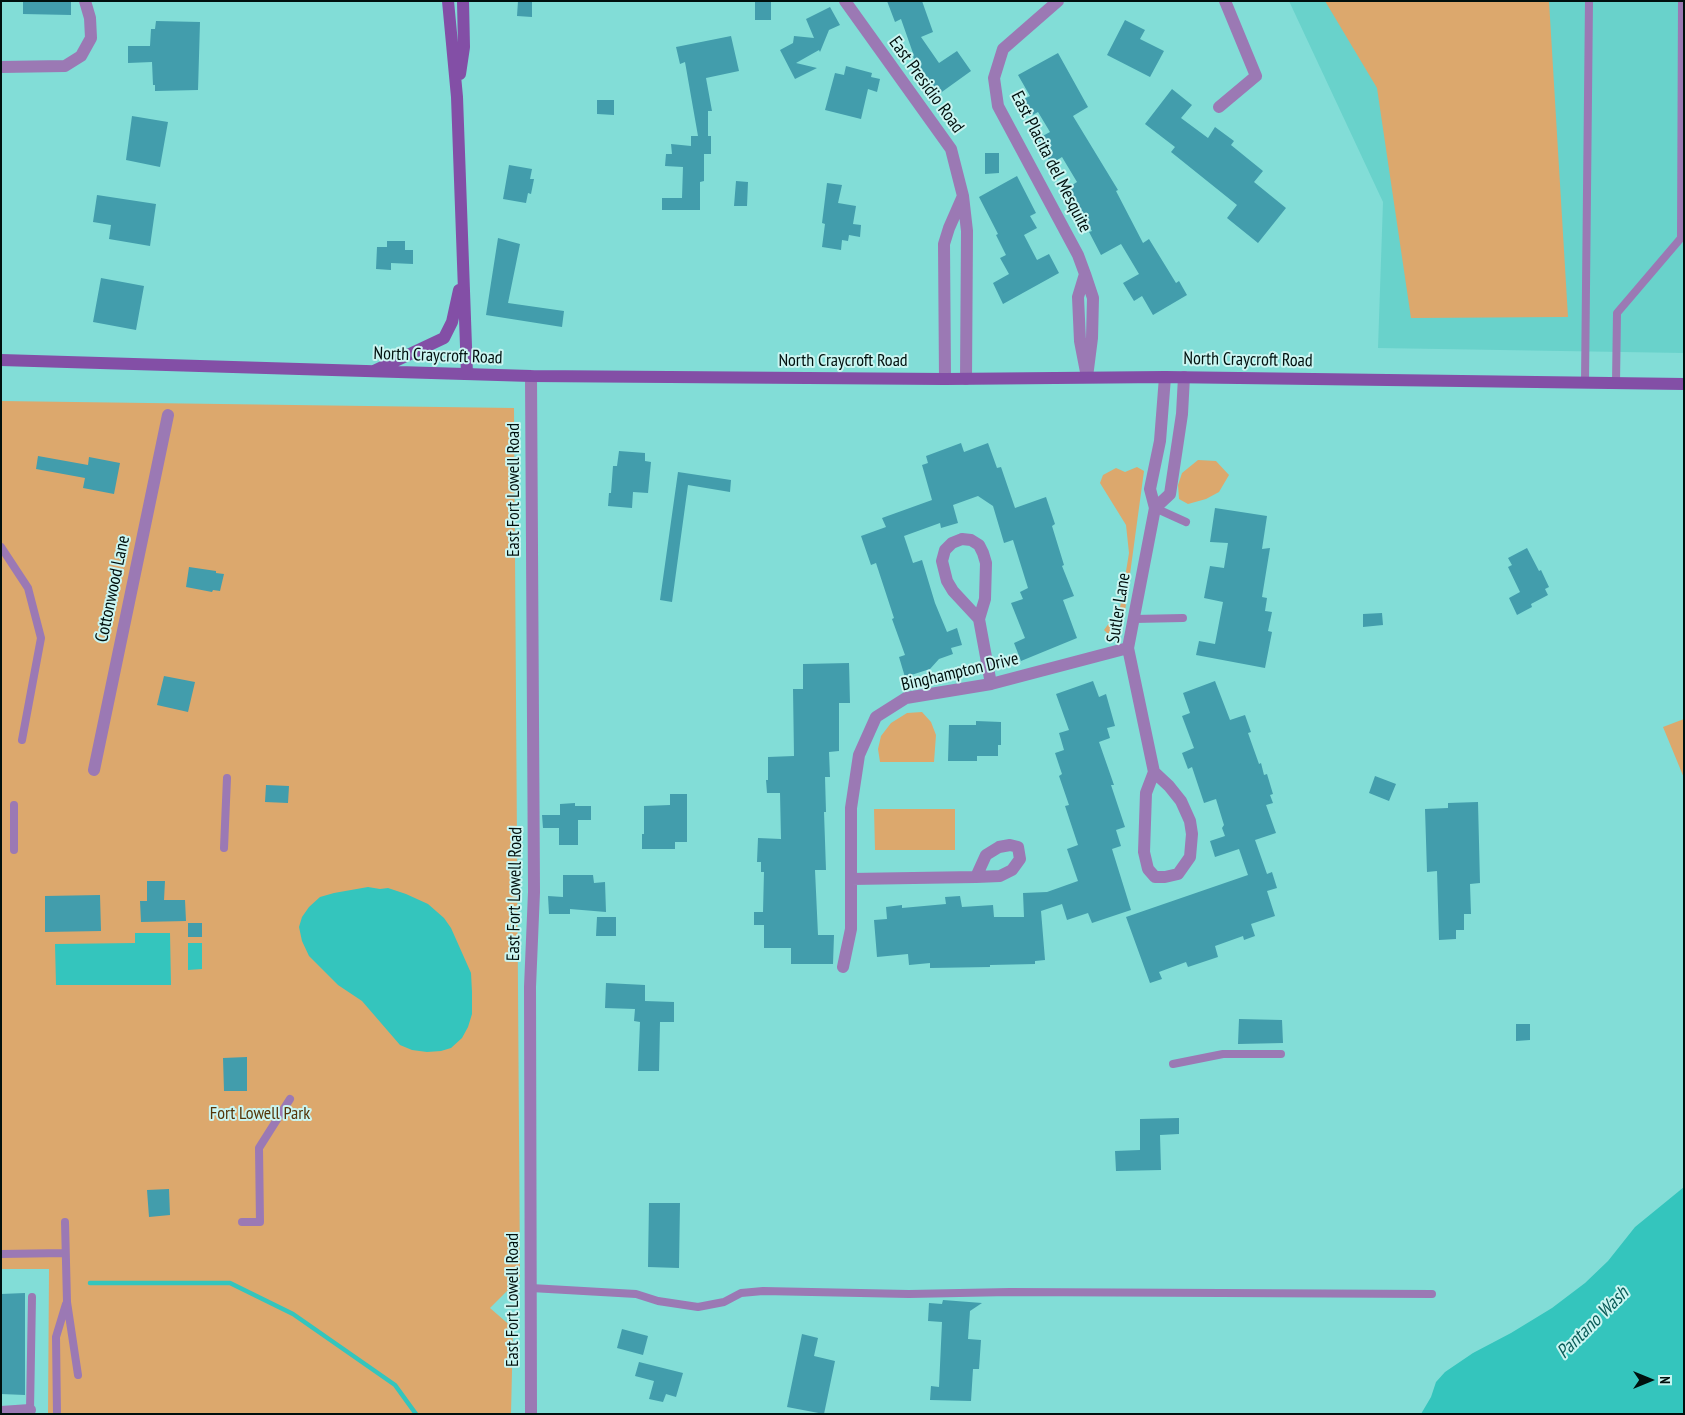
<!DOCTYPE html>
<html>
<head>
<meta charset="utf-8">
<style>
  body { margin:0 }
  #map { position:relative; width:1685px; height:1415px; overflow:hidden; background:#82ddd7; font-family:"PT Sans Narrow",sans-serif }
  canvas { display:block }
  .frame { position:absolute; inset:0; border:2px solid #00100e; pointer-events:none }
  .north { position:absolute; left:1625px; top:1355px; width:50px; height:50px; -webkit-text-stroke:4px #caf5f1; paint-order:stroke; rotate:90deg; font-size:14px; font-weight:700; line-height:20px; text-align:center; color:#00100e }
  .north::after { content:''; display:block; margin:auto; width:18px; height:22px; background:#00100e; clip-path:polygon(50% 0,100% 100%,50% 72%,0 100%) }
</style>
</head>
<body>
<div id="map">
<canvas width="1685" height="1415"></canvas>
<div class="frame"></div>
<div class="north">N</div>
</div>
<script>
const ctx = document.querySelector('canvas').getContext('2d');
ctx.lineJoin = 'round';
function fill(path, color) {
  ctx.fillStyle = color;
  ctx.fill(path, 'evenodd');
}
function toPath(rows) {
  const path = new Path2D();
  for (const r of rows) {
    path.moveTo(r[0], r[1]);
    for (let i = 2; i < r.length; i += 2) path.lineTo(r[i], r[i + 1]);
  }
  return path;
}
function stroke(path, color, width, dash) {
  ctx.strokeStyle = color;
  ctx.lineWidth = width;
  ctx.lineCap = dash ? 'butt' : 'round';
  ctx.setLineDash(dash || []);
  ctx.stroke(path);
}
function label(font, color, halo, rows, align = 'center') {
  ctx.font = font + ' "PT Sans Narrow",sans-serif';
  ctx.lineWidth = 4;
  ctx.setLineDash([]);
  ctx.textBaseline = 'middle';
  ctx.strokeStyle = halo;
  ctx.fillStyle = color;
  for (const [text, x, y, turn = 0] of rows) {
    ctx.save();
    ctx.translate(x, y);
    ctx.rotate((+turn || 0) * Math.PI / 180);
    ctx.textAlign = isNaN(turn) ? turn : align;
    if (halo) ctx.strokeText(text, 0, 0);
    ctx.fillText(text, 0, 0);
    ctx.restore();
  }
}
const built = toPath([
  [1289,1,1684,1,1684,353,1378,348,1383,202]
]);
const green = toPath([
  [1325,1,1549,1,1568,317,1411,318,1377,88],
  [1,401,514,408,520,1278,490,1308,513,1328,511,1414,48,1414,49,1269,1,1269],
  [1198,460,1216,461,1229,475,1219,492,1206,499,1188,504,1179,499,1178,485,1182,473],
  [1137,467,1144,471,1125,611,1108,634,1104,630,1120,608,1129,553,1126,525,1100,483,1103,475,1116,468,1125,472],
  [922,712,931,722,936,735,934,762,880,762,878,749,881,736,891,723,907,713],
  [1684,719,1684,778,1663,727],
  [874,809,955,809,955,850,875,850]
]);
const water = toPath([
  [368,887,380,889,388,888,406,894,428,904,444,918,451,928,471,973,472,992,472,1014,468,1027,462,1038,451,1048,441,1051,427,1052,412,1050,400,1045,362,1001,338,985,309,956,302,941,299,927,302,917,309,907,320,897,334,893],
  [135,933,170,933,171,985,56,985,55,944,135,943],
  [188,943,202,943,202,969,188,970],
  [1684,1187,1684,1414,1421,1414,1431,1397,1436,1382,1445,1372,1473,1353,1511,1333,1552,1308,1585,1283,1608,1261,1635,1227]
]);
const stream = toPath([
  [90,1283,230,1283,293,1314,395,1385,416,1414]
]);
const building = toPath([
  [23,1,71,1,71,15,23,14],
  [518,1,532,1,532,17,517,16],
  [755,1,771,1,771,20,755,20],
  [887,1,922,1,933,32,921,37,939,63,957,51,971,71,939,94,913,57,914,56,901,19,895,22],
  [830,7,840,25,829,30,820,52,819,50,796,63,817,68,795,79,780,50,793,43,794,36,814,38,806,19],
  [1125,20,1145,30,1140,39,1164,51,1150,77,1107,55],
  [156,21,200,22,198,90,155,91,155,85,153,85,152,62,128,63,128,46,150,46,151,29,155,29],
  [731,36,739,71,706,78,712,111,708,111,708,136,711,136,711,154,704,154,704,181,700,182,700,210,662,210,662,198,682,198,683,167,665,166,666,154,672,154,671,144,691,146,691,136,698,136,685,62,680,64,676,47],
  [1058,53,1088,107,1073,116,1118,190,1116,191,1143,243,1149,239,1176,283,1179,281,1187,295,1153,315,1142,296,1134,301,1123,283,1139,274,1121,244,1101,255,1089,232,1092,231,1066,189,1077,182,1062,157,1051,164,1037,139,1050,132,1038,112,1031,116,1022,100,1030,96,1018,75],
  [846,66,872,73,871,77,880,79,877,92,868,89,861,119,825,110,835,73,844,75],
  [1172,89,1192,105,1181,118,1208,138,1215,127,1234,141,1231,145,1263,171,1254,182,1286,208,1258,243,1227,218,1237,205,1171,152,1175,147,1145,124],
  [597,100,614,100,614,115,597,114],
  [132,116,168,122,160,167,126,160],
  [985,153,999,153,999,173,985,174],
  [509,165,532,169,530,179,534,179,531,194,528,193,526,203,503,199],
  [1017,176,1036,213,1030,216,1037,228,1024,235,1037,260,1049,254,1059,273,1003,304,993,283,1009,274,1000,258,1006,255,996,235,998,234,979,197],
  [736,181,748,182,747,206,734,206],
  [827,183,842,185,838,203,856,206,853,224,861,225,860,237,849,235,848,241,842,240,841,250,822,247,825,224,822,223],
  [97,195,156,204,150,246,109,239,111,225,93,222],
  [498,238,520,244,508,303,564,311,562,327,486,315],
  [387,241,405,241,405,250,413,250,413,264,391,263,391,270,376,269,377,247,387,247],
  [101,278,144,286,136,330,93,322],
  [961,443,964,452,988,443,997,468,1001,467,1015,508,1046,497,1055,524,1052,526,1064,565,1062,566,1074,596,1063,600,1077,638,1021,661,1014,643,1025,638,1011,603,1023,599,1020,592,1028,588,1013,540,1004,543,993,506,978,496,953,505,958,523,941,528,940,523,904,536,913,563,922,560,935,603,947,632,957,628,962,645,951,648,953,654,939,659,930,669,905,677,899,657,905,655,892,619,894,618,876,563,871,565,861,536,886,527,882,518,932,500,922,465,928,463,926,456],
  [619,451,645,453,645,461,651,462,648,493,633,492,632,508,608,506,609,493,611,493,613,466,617,466],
  [38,456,88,465,89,457,120,463,114,494,83,488,85,478,36,469],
  [678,472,731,480,730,492,688,485,672,602,660,600],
  [1215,508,1267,516,1262,549,1270,548,1262,597,1267,598,1265,611,1272,612,1268,631,1272,632,1265,668,1196,655,1199,641,1215,644,1223,602,1204,598,1210,566,1224,568,1228,543,1210,542],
  [1527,548,1539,571,1541,570,1549,587,1545,589,1548,595,1531,604,1532,607,1517,615,1509,598,1520,592,1508,567,1512,565,1508,558],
  [189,567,216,571,216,573,224,574,220,591,213,590,212,592,186,587],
  [1382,613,1383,625,1363,627,1363,614],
  [849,663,850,703,839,703,839,751,829,752,830,777,825,777,826,812,824,812,826,870,815,870,818,935,834,935,833,964,791,964,791,948,764,948,764,925,754,925,754,912,763,912,764,872,761,872,761,862,757,862,758,838,781,839,780,793,767,793,766,780,768,780,768,757,794,756,793,689,803,689,803,664],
  [164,676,195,682,188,712,157,705],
  [1093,681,1099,697,1106,694,1115,726,1107,728,1110,738,1099,742,1114,785,1111,785,1125,827,1116,830,1121,846,1112,849,1131,910,1092,923,1088,913,1067,920,1062,904,1041,911,1045,960,1035,961,1035,964,990,965,990,967,930,968,930,963,909,965,908,954,877,957,874,920,887,919,886,907,902,905,902,908,946,904,945,897,960,896,962,907,993,905,994,917,1024,917,1023,893,1047,892,1078,881,1067,849,1078,845,1065,806,1069,805,1059,776,1062,774,1055,753,1064,750,1059,733,1069,730,1056,694],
  [1215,681,1230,720,1245,715,1251,732,1248,733,1259,764,1261,763,1264,775,1267,774,1273,794,1270,795,1273,803,1266,805,1276,833,1255,840,1267,874,1272,872,1277,888,1267,891,1275,916,1251,924,1255,936,1244,940,1243,936,1215,946,1218,957,1188,967,1186,962,1159,972,1162,979,1150,983,1126,917,1248,875,1239,849,1215,857,1210,841,1225,836,1222,828,1224,825,1216,799,1204,803,1192,767,1188,769,1182,753,1194,748,1182,716,1190,713,1183,693],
  [976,721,1001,722,1001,745,998,745,998,756,977,756,977,761,948,761,949,725,976,725],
  [1375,776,1396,784,1389,801,1369,793],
  [266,785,289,786,288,803,265,802],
  [670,794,687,794,687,842,675,842,675,849,642,849,642,834,644,834,644,806,670,805],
  [1478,802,1480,883,1470,884,1471,914,1464,914,1464,930,1456,930,1456,939,1439,940,1437,871,1427,872,1425,809,1448,808,1448,803],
  [575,803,575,806,591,806,591,820,578,820,578,845,559,845,559,828,543,828,542,815,560,815,560,804],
  [563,875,593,875,594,883,605,882,606,912,570,909,570,914,549,914,548,896,563,897],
  [147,881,165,881,164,900,185,900,186,921,141,922,140,901,147,901],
  [100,895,101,931,45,932,45,896],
  [597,917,616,917,616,936,596,936],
  [188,923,202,923,202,937,188,937],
  [606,983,645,985,645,1001,674,1002,674,1022,660,1022,659,1071,638,1071,640,1022,634,1021,635,1009,605,1008],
  [1239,1019,1282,1020,1283,1043,1238,1044],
  [1516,1024,1530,1024,1530,1040,1516,1041],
  [247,1057,247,1091,224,1091,223,1058],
  [1179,1118,1179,1134,1160,1135,1161,1170,1116,1171,1115,1151,1140,1150,1140,1119],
  [169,1189,170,1215,149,1217,147,1190],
  [649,1203,680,1203,679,1268,648,1267],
  [25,1293,25,1395,1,1394,1,1294],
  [943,1300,982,1303,970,1311,968,1339,981,1340,979,1369,973,1369,971,1401,930,1400,931,1386,939,1387,942,1322,928,1321,929,1303,942,1304],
  [622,1329,648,1336,643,1355,617,1348],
  [802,1334,818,1338,814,1356,835,1361,824,1414,787,1407],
  [639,1362,683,1373,676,1397,666,1394,663,1402,649,1399,654,1381,635,1376]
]);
const lane = toPath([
  [1585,382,1589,1],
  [1616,383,1617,313,1681,238,1682,1],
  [1155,508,1186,522],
  [1,547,28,588,41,638,22,740],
  [1134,619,1183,618],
  [224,848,227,778],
  [14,850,14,805],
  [1173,1064,1223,1054,1281,1054],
  [65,1222,67,1302,78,1375],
  [242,1222,260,1222,259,1148,290,1099],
  [1,1254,65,1253],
  [531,1288,636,1294,658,1301,698,1307,724,1302,741,1293,763,1291,909,1294,1010,1292,1432,1294],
  [30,1410,32,1297],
  [57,1414,56,1337,66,1304]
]);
const street = toPath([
  [845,1,951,149,963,196,967,231,966,379],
  [1058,1,1003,49,994,78,998,106,1078,255,1085,274],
  [1,67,65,66,81,56,91,38,90,18,85,1],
  [1219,107,1256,76,1225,1],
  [1085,274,1093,298,1092,338,1087,377,1080,341,1078,297,1085,274],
  [531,376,534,892,530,987,531,1414],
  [1165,377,1160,441,1150,489,1155,508,1170,494,1182,414,1184,377],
  [945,379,944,244,949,228,963,196],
  [962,539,971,540,979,545,983,553,986,563,985,599,979,619,953,591,947,581,942,561,945,550,952,543,962,539],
  [979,619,991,684],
  [94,770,168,415],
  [1154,772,1169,786,1181,801,1190,821,1192,834,1190,857,1178,874,1165,877,1155,877,1148,869,1144,852,1146,793,1154,772,1128,648,1155,508],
  [851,879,976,877,1000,876,1012,870,1020,859,1018,847,1010,845,999,847,986,855,976,877],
  [843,967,851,929,851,808,859,755,876,717,906,698,991,684,1128,648],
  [1,1412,30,1410]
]);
const secondary = toPath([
  [448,1,457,97,467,374],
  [460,74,464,47,463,1],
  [1,360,531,376,945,379,1165,377,1684,384],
  [374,371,444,338,452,322,459,290]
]);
const streetNames = [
  ["East Presidio Road",926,85,54],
  ["East Placita del Mesquite",1051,162,63],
  ["North Craycroft Road",438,356,2],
  ["North Craycroft Road",1248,360,1],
  ["North Craycroft Road",843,361],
  ["East Fort Lowell Road",514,490,-90],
  ["Cottonwood Lane",113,589,-78],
  ["Sutler Lane",1119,608,-81],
  ["Binghampton Drive",960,672,-13],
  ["East Fort Lowell Road",515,894,-89],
  ["East Fort Lowell Road",513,1300,-90]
];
const parkNames = [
  ["Fort Lowell Park",260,1114]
];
const waterNames = [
  ["Pantano Wash",1593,1323,-45]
];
fill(built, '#69d2cb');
fill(green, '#dca86d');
fill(water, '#34c5bd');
stroke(stream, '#34c5bd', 4.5);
fill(building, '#429dac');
stroke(lane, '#9b79b4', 8);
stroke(street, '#9b79b4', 12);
stroke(secondary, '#834fa6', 12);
label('18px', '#00100e', '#caf5f1', streetNames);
label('18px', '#543509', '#caf5f1', parkNames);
label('italic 19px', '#095b57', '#caf5f1', waterNames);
</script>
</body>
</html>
